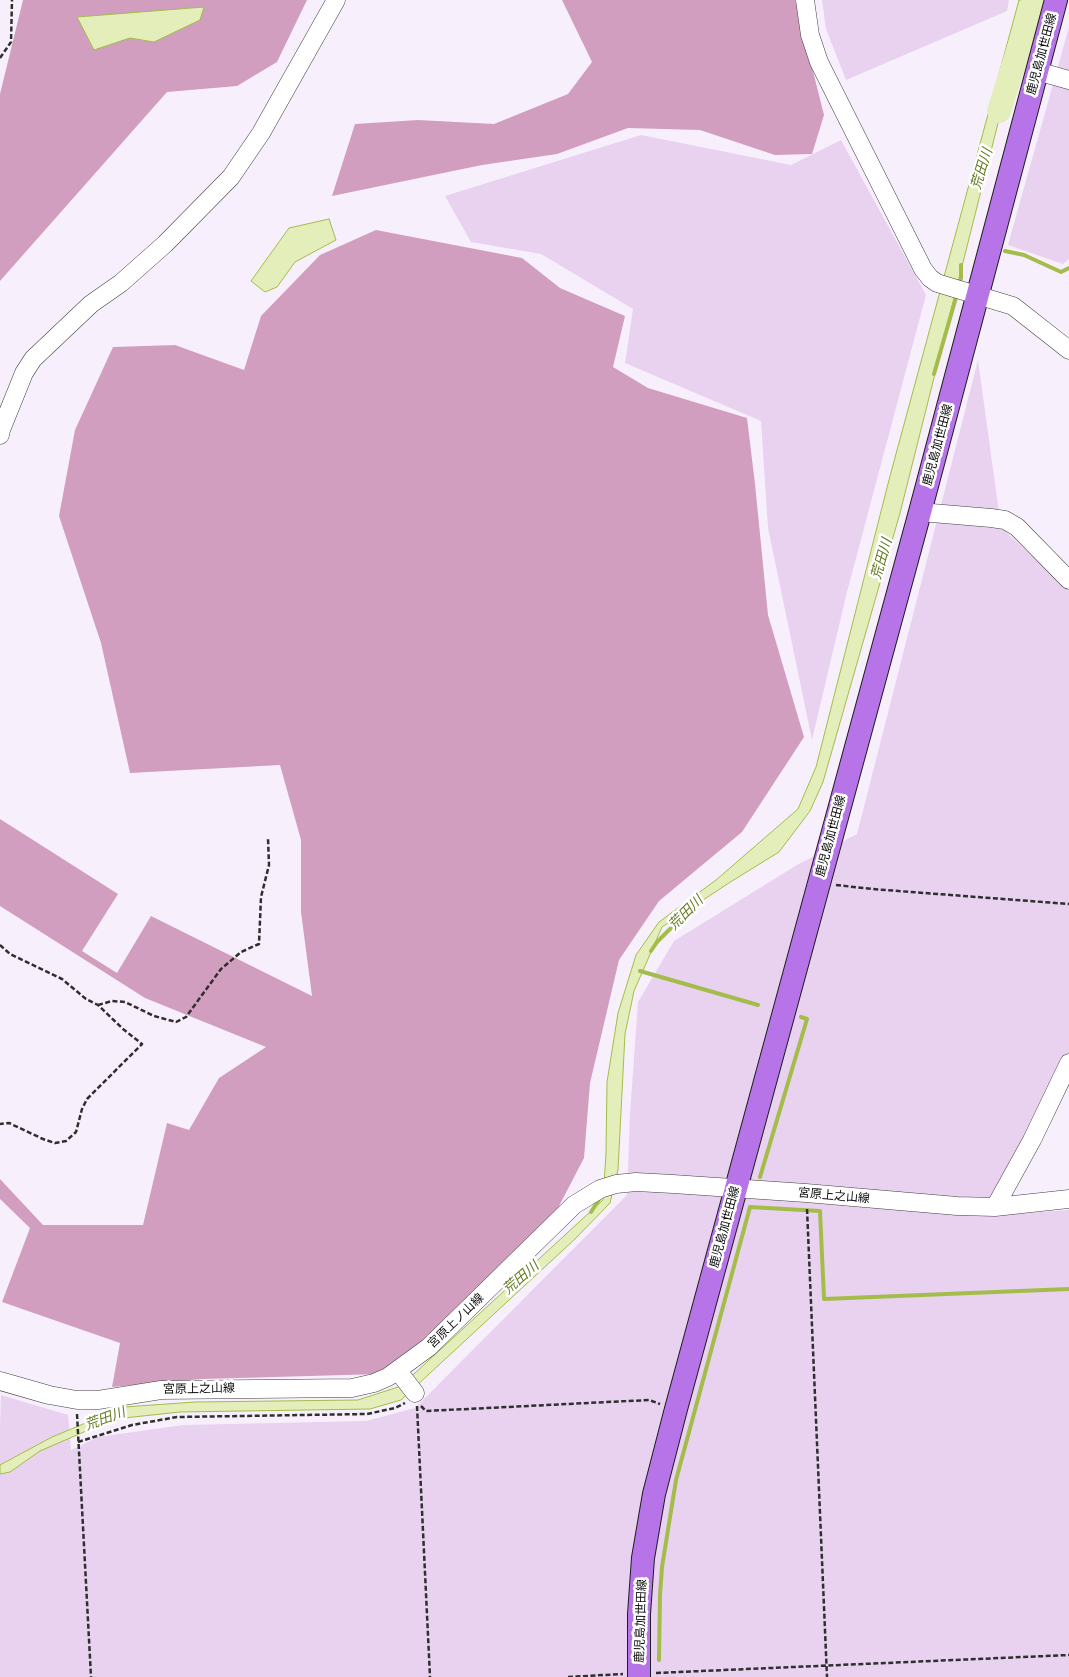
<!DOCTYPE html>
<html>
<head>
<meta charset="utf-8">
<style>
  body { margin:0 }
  canvas { display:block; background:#f8effd }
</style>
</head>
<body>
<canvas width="1069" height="1677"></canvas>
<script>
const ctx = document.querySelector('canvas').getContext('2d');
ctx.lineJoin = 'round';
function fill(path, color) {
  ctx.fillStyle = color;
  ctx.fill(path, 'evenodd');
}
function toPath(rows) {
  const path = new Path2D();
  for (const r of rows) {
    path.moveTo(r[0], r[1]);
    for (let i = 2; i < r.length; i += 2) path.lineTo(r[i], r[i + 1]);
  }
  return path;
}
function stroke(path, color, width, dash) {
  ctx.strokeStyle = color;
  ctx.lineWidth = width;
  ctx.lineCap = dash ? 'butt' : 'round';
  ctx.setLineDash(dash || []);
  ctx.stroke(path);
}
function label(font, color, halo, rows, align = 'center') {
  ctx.font = font + ' "IBM Plex Serif","Noto Sans JP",serif';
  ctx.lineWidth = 5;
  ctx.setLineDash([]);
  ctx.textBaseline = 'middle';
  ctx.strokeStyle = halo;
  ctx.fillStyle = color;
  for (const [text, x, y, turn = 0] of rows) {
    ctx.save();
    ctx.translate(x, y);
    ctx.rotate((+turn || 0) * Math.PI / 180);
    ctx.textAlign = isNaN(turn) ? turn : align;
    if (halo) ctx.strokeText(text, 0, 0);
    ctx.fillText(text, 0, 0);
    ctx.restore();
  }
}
const farmland = toPath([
  [822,0,1009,0,1007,11,846,80,826,29],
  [1069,27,1069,259,1063,264,1008,245],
  [641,135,791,165,841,140,926,295,847,592,812,740,768,528,761,421,625,363,633,309,541,254,471,242,445,196],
  [978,360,1001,527,1069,591,1069,1054,984,1216,1069,1210,1069,1677,0,1677,0,1426,1,1395,68,1415,71,1450,98,1437,183,1425,366,1421,415,1408,627,1195,630,1114,638,1002,674,941,797,865,857,834]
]);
const forest = toPath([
  [23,0,307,0,277,62,237,86,167,92,0,281,0,94],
  [562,0,795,0,824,115,812,154,775,155,700,130,628,128,557,154,482,165,332,196,355,124,418,120,494,124,568,94,592,62],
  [376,230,522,258,560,288,625,316,613,367,648,388,747,418,755,484,768,615,804,737,742,832,659,901,619,960,590,1083,584,1158,558,1208,396,1368,381,1374,202,1379,112,1387,120,1343,2,1302,30,1228,0,1199,0,1179,43,1225,143,1225,167,1123,189,1130,219,1078,266,1047,145,998,0,906,0,819,118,894,82,951,117,973,151,916,312,996,301,912,301,840,280,765,130,773,101,643,59,516,75,430,113,347,175,345,244,370,261,316,320,255]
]);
const water = toPath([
  [1019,0,1029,0,900,513,823,782,810,811,779,852,732,881,662,927,634,991,625,1034,618,1170,610,1203,575,1239,401,1400,370,1409,180,1412,124,1418,93,1428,40,1451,10,1472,0,1474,0,1465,52,1437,124,1407,195,1402,358,1400,398,1387,415,1373,603,1200,606,1153,607,1082,618,1013,636,955,659,922,716,880,798,809,816,767,890,476,1019,0],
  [204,7,200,20,154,42,130,38,94,50,77,17,204,7],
  [329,219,336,240,295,262,277,287,265,292,251,281,289,228,329,219]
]);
const stream = toPath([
  [1005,251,1024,255,1061,272,1069,268],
  [959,285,961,278,961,265],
  [934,374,957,294],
  [651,951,657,942,672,927,675,921,693,906],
  [640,971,758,1005],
  [760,1177,807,1019,801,1017],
  [591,1212,602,1195],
  [659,1660,660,1595,662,1567,676,1480,750,1207,820,1211,824,1299,1069,1289]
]);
const river = toPath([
  [999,111,1034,0]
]);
const path = toPath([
  [0,58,11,42,12,0],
  [836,885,872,889,1069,904],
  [0,945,10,954,62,979,86,999,98,1005,123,1029,142,1044,87,1099,82,1109,76,1132,66,1141,55,1143,43,1139,9,1123,0,1124],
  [98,1005,112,1001,125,1002,154,1016,176,1022,186,1017,221,969,241,952,259,944,261,897,269,865,268,838],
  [807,1209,827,1677],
  [417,1406,430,1677],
  [421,1406,426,1411,649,1400,660,1404],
  [77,1414,91,1677],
  [78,1442,132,1425,177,1417,367,1414,395,1408,405,1403],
  [656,1673,1069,1655],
  [568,1677,623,1674]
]);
const minor = toPath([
  [805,0,810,35,819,62,923,269,930,278,937,283,1013,306,1069,350],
  [1037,71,1069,80],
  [0,435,1,430,24,373,33,359,91,304,121,283,165,244,231,177,261,133,336,0],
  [920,512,991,518,1005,520,1017,527,1069,580],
  [995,1207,1032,1140,1069,1063],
  [398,1371,415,1393],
  [0,1381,49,1395,77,1400,98,1400,161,1390,352,1388,374,1383,388,1377,429,1347,574,1205,600,1189,616,1184,636,1182,673,1184,806,1193,957,1206,995,1207,1069,1199]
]);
const major = toPath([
  [639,1677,639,1614,643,1558,654,1494,676,1409,920,512,1056,0]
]);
const streetNames = [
  ["鹿児島加世田線",1042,54,-75],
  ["鹿児島加世田線",938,445,-75],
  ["鹿児島加世田線",831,836,-75],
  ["宮原上之山線",834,1196,5],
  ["鹿児島加世田線",725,1227,-75],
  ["宮原上ノ山線",456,1321,-44],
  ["宮原上之山線",199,1389,-1],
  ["鹿児島加世田線",641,1621,-88]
];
const waterNames = [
  ["荒田川",982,169,-73],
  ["荒田川",882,559,-74],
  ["荒田川",686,913,-45],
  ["荒田川",521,1278,-41],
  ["荒田川",105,1419,-20]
];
fill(farmland, '#e8d2f0');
fill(forest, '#d29ebf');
fill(water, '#e4eeba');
stroke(water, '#a4bc49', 1);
stroke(stream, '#a4bc49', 4);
stroke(river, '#e4eeba', 24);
stroke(minor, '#404040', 19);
stroke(major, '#1e1e1e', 24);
stroke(path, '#2f2f2f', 2.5, [5, 2.5]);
stroke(minor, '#fff', 18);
stroke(major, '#b674e8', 22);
label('12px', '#0d0d0d', '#fff', streetNames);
label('italic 14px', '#667c23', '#fff', waterNames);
</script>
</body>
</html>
